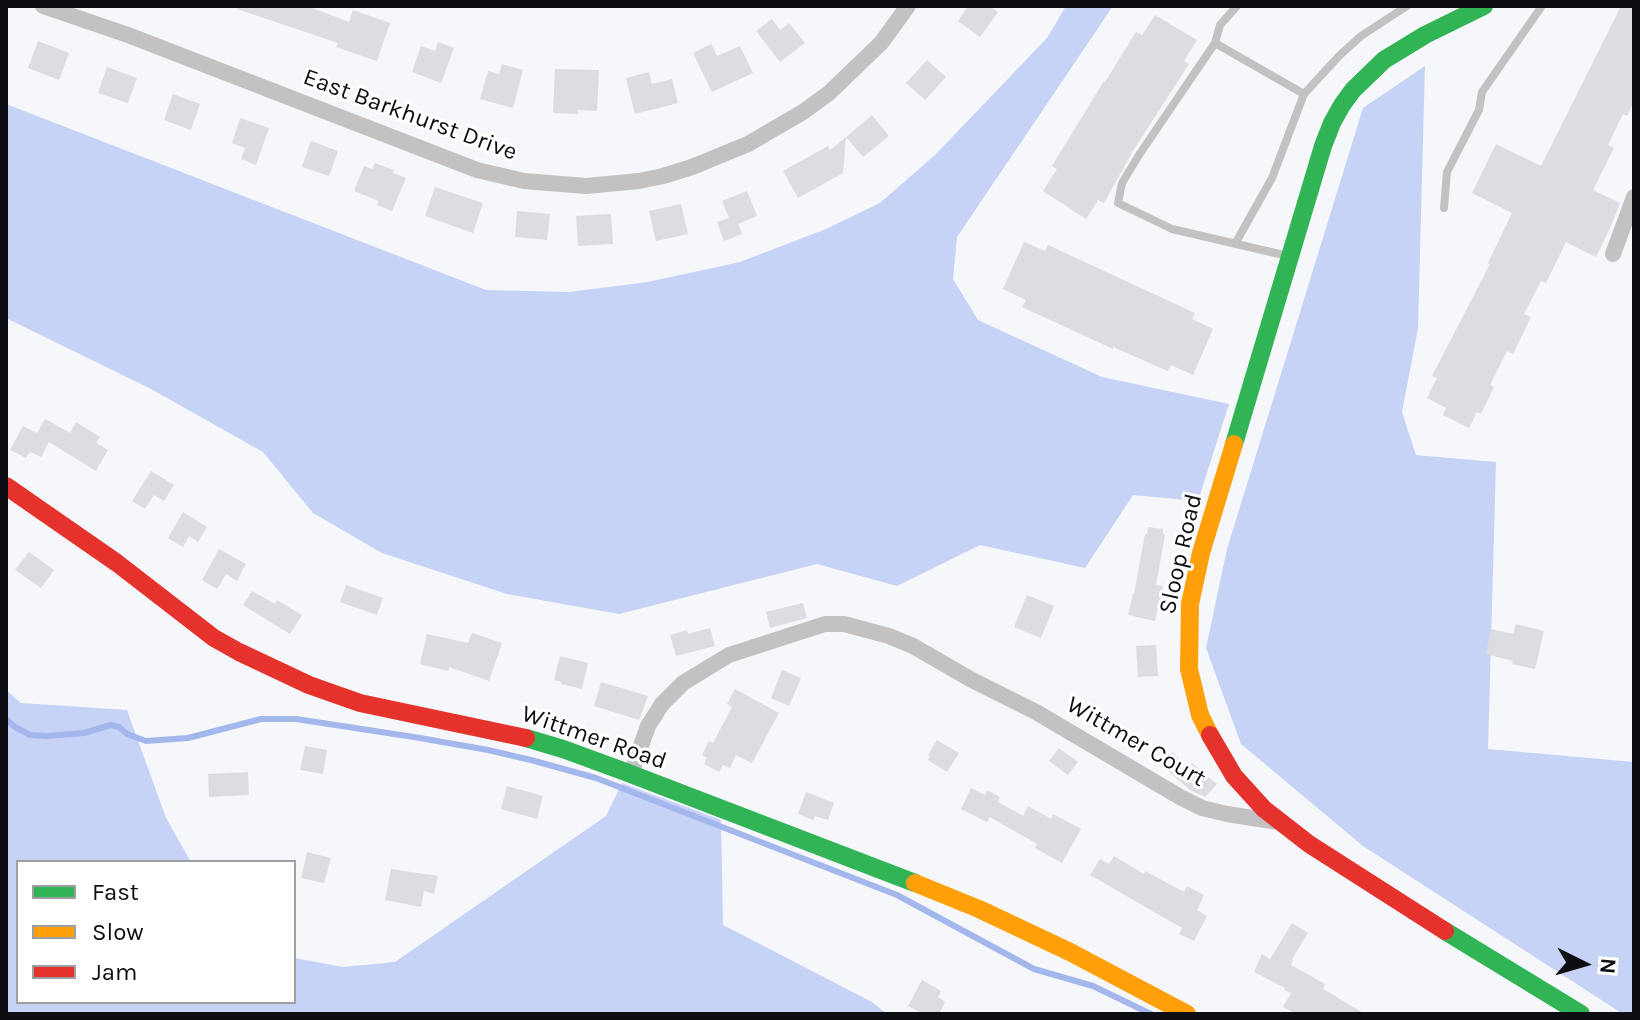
<!DOCTYPE html>
<html>
<head>
<meta charset="utf-8">
<style>
  body { margin:0 }
  #map { position:relative; width:1640px; height:1020px; overflow:hidden; background:#f5f7fa; font-family:Karla,sans-serif }
  canvas { display:block }
  .frame { position:absolute; inset:0; border:8px solid #0c0e13; pointer-events:none }
  .legend { position:absolute; left:16px; top:860px; width:280px; height:144px; box-sizing:border-box; background:#fff; border:2px solid #9e9fa1; margin:0; padding:10px 14px; list-style:none; font-size:24px; color:#0c0e13 }
  .legend li { display:flex; align-items:center; gap:16px; height:40px }
  .legend b { width:40px; border:2px solid #9e9fa1 }
  .north { position:absolute; left:1544px; top:924px; width:80px; height:80px; -webkit-text-stroke:6px #fff; paint-order:stroke; rotate:95deg; font-size:22px; font-weight:700; line-height:32px; text-align:center; color:#0c0e13 }
  .north::after { content:''; display:block; margin:auto; width:28px; height:36px; background:#0c0e13; clip-path:polygon(50% 0,100% 100%,50% 72%,0 100%) }
</style>
</head>
<body>
<div id="map">
<canvas width="1640" height="1020"></canvas>
<div class="frame"></div>
<ul class="legend">
<li><b style="height:10px;background:#30b455"></b>Fast</li>
<li><b style="height:10px;background:#ff9f0a"></b>Slow</li>
<li><b style="height:10px;background:#e5322d"></b>Jam</li>
</ul>
<div class="north">N</div>
</div>
<script>
const ctx = document.querySelector('canvas').getContext('2d');
ctx.lineJoin = 'round';
function fill(path, color) {
  ctx.fillStyle = color;
  ctx.fill(path, 'evenodd');
}
function toPath(rows) {
  const path = new Path2D();
  for (const r of rows) {
    path.moveTo(r[0], r[1]);
    for (let i = 2; i < r.length; i += 2) path.lineTo(r[i], r[i + 1]);
  }
  return path;
}
function stroke(path, color, width, dash) {
  ctx.strokeStyle = color;
  ctx.lineWidth = width;
  ctx.lineCap = dash ? 'butt' : 'round';
  ctx.setLineDash(dash || []);
  ctx.stroke(path);
}
function label(font, color, halo, rows, align = 'center') {
  ctx.font = font + ' Karla,sans-serif';
  ctx.lineWidth = 6;
  ctx.setLineDash([]);
  ctx.textBaseline = 'middle';
  ctx.strokeStyle = halo;
  ctx.fillStyle = color;
  for (const [text, x, y, turn = 0] of rows) {
    ctx.save();
    ctx.translate(x, y);
    ctx.rotate((+turn || 0) * Math.PI / 180);
    ctx.textAlign = isNaN(turn) ? turn : align;
    if (halo) ctx.strokeText(text, 0, 0);
    ctx.fillText(text, 0, 0);
    ctx.restore();
  }
}
const forest = toPath([
  [1066,6,1113,6,957,237,953,279,978,320,1102,377,1229,404,1198,501,1133,495,1085,568,980,545,897,586,817,564,619,614,507,594,382,553,313,513,263,452,151,389,6,318,6,104,486,290,569,292,648,282,740,262,826,229,880,203,935,155,1003,84,1047,38],
  [1425,66,1418,328,1402,412,1416,455,1496,462,1488,749,1634,762,1634,1014,1623,1014,1363,846,1241,744,1206,648,1227,549,1363,108],
  [6,690,21,703,127,710,166,818,191,862,18,862,18,1002,294,1002,294,958,343,967,395,962,606,816,622,783,721,820,723,925,872,1002,887,1014,6,1014]
]);
const stream = toPath([
  [6,719,15,727,30,735,47,736,84,733,111,725,119,727,127,734,146,741,188,738,261,719,296,719,414,737,488,750,531,760,596,778,897,895,1034,969,1093,986,1151,1014]
]);
const building = toPath([
  [237,6,307,6,349,22,353,10,390,23,377,61,336,47,338,43,237,9],
  [968,6,989,6,998,12,980,37,958,21],
  [1621,6,1634,6,1634,102,1627,116,1623,114,1608,145,1614,148,1593,190,1620,203,1611,226,1596,257,1566,242,1546,283,1541,281,1524,314,1531,317,1513,354,1507,351,1490,385,1494,387,1481,414,1477,412,1469,428,1443,415,1446,408,1427,398,1437,378,1432,376,1490,264,1488,263,1512,213,1472,193,1496,144,1541,166],
  [1155,15,1197,40,1184,61,1189,64,1133,151,1104,203,1098,200,1086,219,1043,191,1057,169,1052,166,1104,81,1105,82,1136,32,1142,35],
  [772,19,780,30,789,23,805,43,780,62,756,31],
  [38,41,69,53,59,80,28,68],
  [438,42,454,48,441,83,412,72,421,46,435,51],
  [711,44,717,56,740,46,753,73,712,92,693,53],
  [927,60,946,77,925,100,906,83],
  [502,64,523,70,513,108,480,99,488,71,499,74],
  [107,67,137,78,128,103,98,93],
  [555,69,599,70,597,111,578,110,578,114,553,113],
  [649,72,652,84,672,79,678,103,635,114,626,78],
  [173,94,200,104,191,130,164,120],
  [872,115,889,136,863,157,846,137],
  [240,118,269,128,256,165,241,159,245,148,232,143],
  [846,137,843,173,798,198,783,171,828,146,830,150],
  [311,141,338,151,329,176,302,167],
  [375,163,394,170,393,173,406,178,392,211,377,205,379,201,354,191,364,166,372,169],
  [435,187,483,203,473,233,425,216],
  [747,191,757,216,738,224,742,234,724,241,717,222,729,218,722,201],
  [681,204,688,234,656,241,649,211],
  [517,211,550,214,547,240,515,237],
  [611,214,613,244,578,246,576,216],
  [1024,242,1045,251,1048,245,1195,313,1192,319,1213,329,1193,375,1171,365,1168,371,1113,347,1113,349,1022,307,1026,300,1003,289],
  [45,419,70,433,76,422,100,437,96,443,108,450,96,471,49,442,41,457,30,452,26,458,10,450,23,426,37,433],
  [151,471,174,485,164,501,154,495,145,509,132,501],
  [183,512,207,527,198,542,189,536,183,547,168,538],
  [1148,527,1163,529,1163,534,1165,535,1156,585,1163,586,1155,621,1128,615,1133,594,1134,594,1145,534,1147,534],
  [219,549,246,564,237,581,226,574,217,589,202,580],
  [29,552,54,570,41,588,15,570],
  [346,585,383,598,377,615,340,602],
  [252,591,275,604,277,600,302,615,290,634,243,605],
  [1027,595,1054,606,1041,638,1014,627],
  [803,603,807,618,770,628,766,612],
  [1516,624,1544,631,1535,669,1512,664,1513,661,1486,654,1491,629,1513,634],
  [710,628,715,646,676,656,670,635,687,630,688,634],
  [472,633,502,643,489,681,449,667,448,671,420,664,427,634,468,643],
  [1156,645,1158,676,1138,677,1136,646],
  [560,656,588,663,582,689,561,684,561,682,554,680],
  [782,670,801,678,789,706,771,698],
  [601,682,648,696,639,720,594,706],
  [735,689,779,713,752,763,736,755,730,768,723,765,719,772,704,764,707,758,702,755,709,741,713,743,732,707,727,704],
  [937,740,959,753,947,772,928,760,930,756,928,755],
  [305,746,327,750,323,774,300,770],
  [1059,748,1078,762,1068,775,1049,761],
  [1172,752,1189,767,1192,763,1217,784,1205,797,1190,790,1161,765],
  [248,772,249,795,209,797,208,774],
  [507,786,543,796,537,819,501,809],
  [971,788,985,795,987,790,1000,797,998,802,1023,816,1028,806,1051,819,1053,814,1081,829,1062,863,1035,848,1037,844,990,817,987,822,961,809],
  [806,792,834,803,828,820,815,816,813,820,798,814],
  [307,852,331,858,324,883,301,878],
  [1114,856,1144,874,1145,871,1184,892,1187,886,1204,895,1197,910,1207,916,1194,941,1179,934,1182,928,1090,875,1100,859,1109,864],
  [391,869,438,876,434,894,424,891,421,907,385,900],
  [1292,923,1308,933,1292,959,1293,960,1291,965,1325,984,1323,989,1365,1014,1297,1014,1283,1007,1291,993,1284,990,1285,988,1254,972,1262,954,1270,959],
  [922,980,941,991,938,997,945,1002,939,1014,923,1014,908,1006]
]);
const lane = toPath([
  [1237,6,1220,25,1215,43,1139,155,1122,183,1118,203,1172,229,1288,256],
  [1215,43,1304,94,1272,178,1235,244],
  [1304,94,1339,56,1361,36,1407,6],
  [1444,208,1447,172,1479,110,1482,92,1542,6]
]);
const street = toPath([
  [43,6,128,35,477,170,524,181,586,186,639,181,663,176,692,167,748,144,803,112,829,93,881,43,908,6],
  [1613,254,1634,197],
  [631,774,648,726,662,704,683,683,729,655,825,624,844,624,889,636,913,646,972,680,1036,712,1180,797,1202,808,1227,814,1278,822]
]);
const fast = toPath([
  [1234,444,1323,146,1332,123,1342,105,1353,90,1384,60,1425,35,1484,6],
  [526,738,563,749,623,771,915,883],
  [1445,931,1581,1014]
]);
const slow = toPath([
  [1210,735,1200,715,1189,669,1190,604,1201,553,1234,444],
  [915,883,979,909,1070,952,1187,1014]
]);
const jam = toPath([
  [6,486,117,563,214,638,239,652,309,685,360,703,526,738],
  [1210,735,1234,776,1264,809,1309,844,1445,931]
]);
const streetNames = [
  ["East Barkhurst Drive",410,115,20],
  ["Sloop Road",1181,554,-77],
  ["Wittmer Road",594,738,19],
  ["Wittmer Court",1136,742,30]
];
fill(forest, '#c6d3f7');
stroke(stream, '#a4b7ed', 6);
fill(building, '#dbdde2');
stroke(lane, '#c3c1c1', 8);
stroke(street, '#c3c1c1', 16);
stroke(fast, '#30b455', 18);
stroke(slow, '#ff9f0a', 18);
stroke(jam, '#e5322d', 18);
label('24px', '#0c0e13', '#fff', streetNames);
</script>
</body>
</html>
